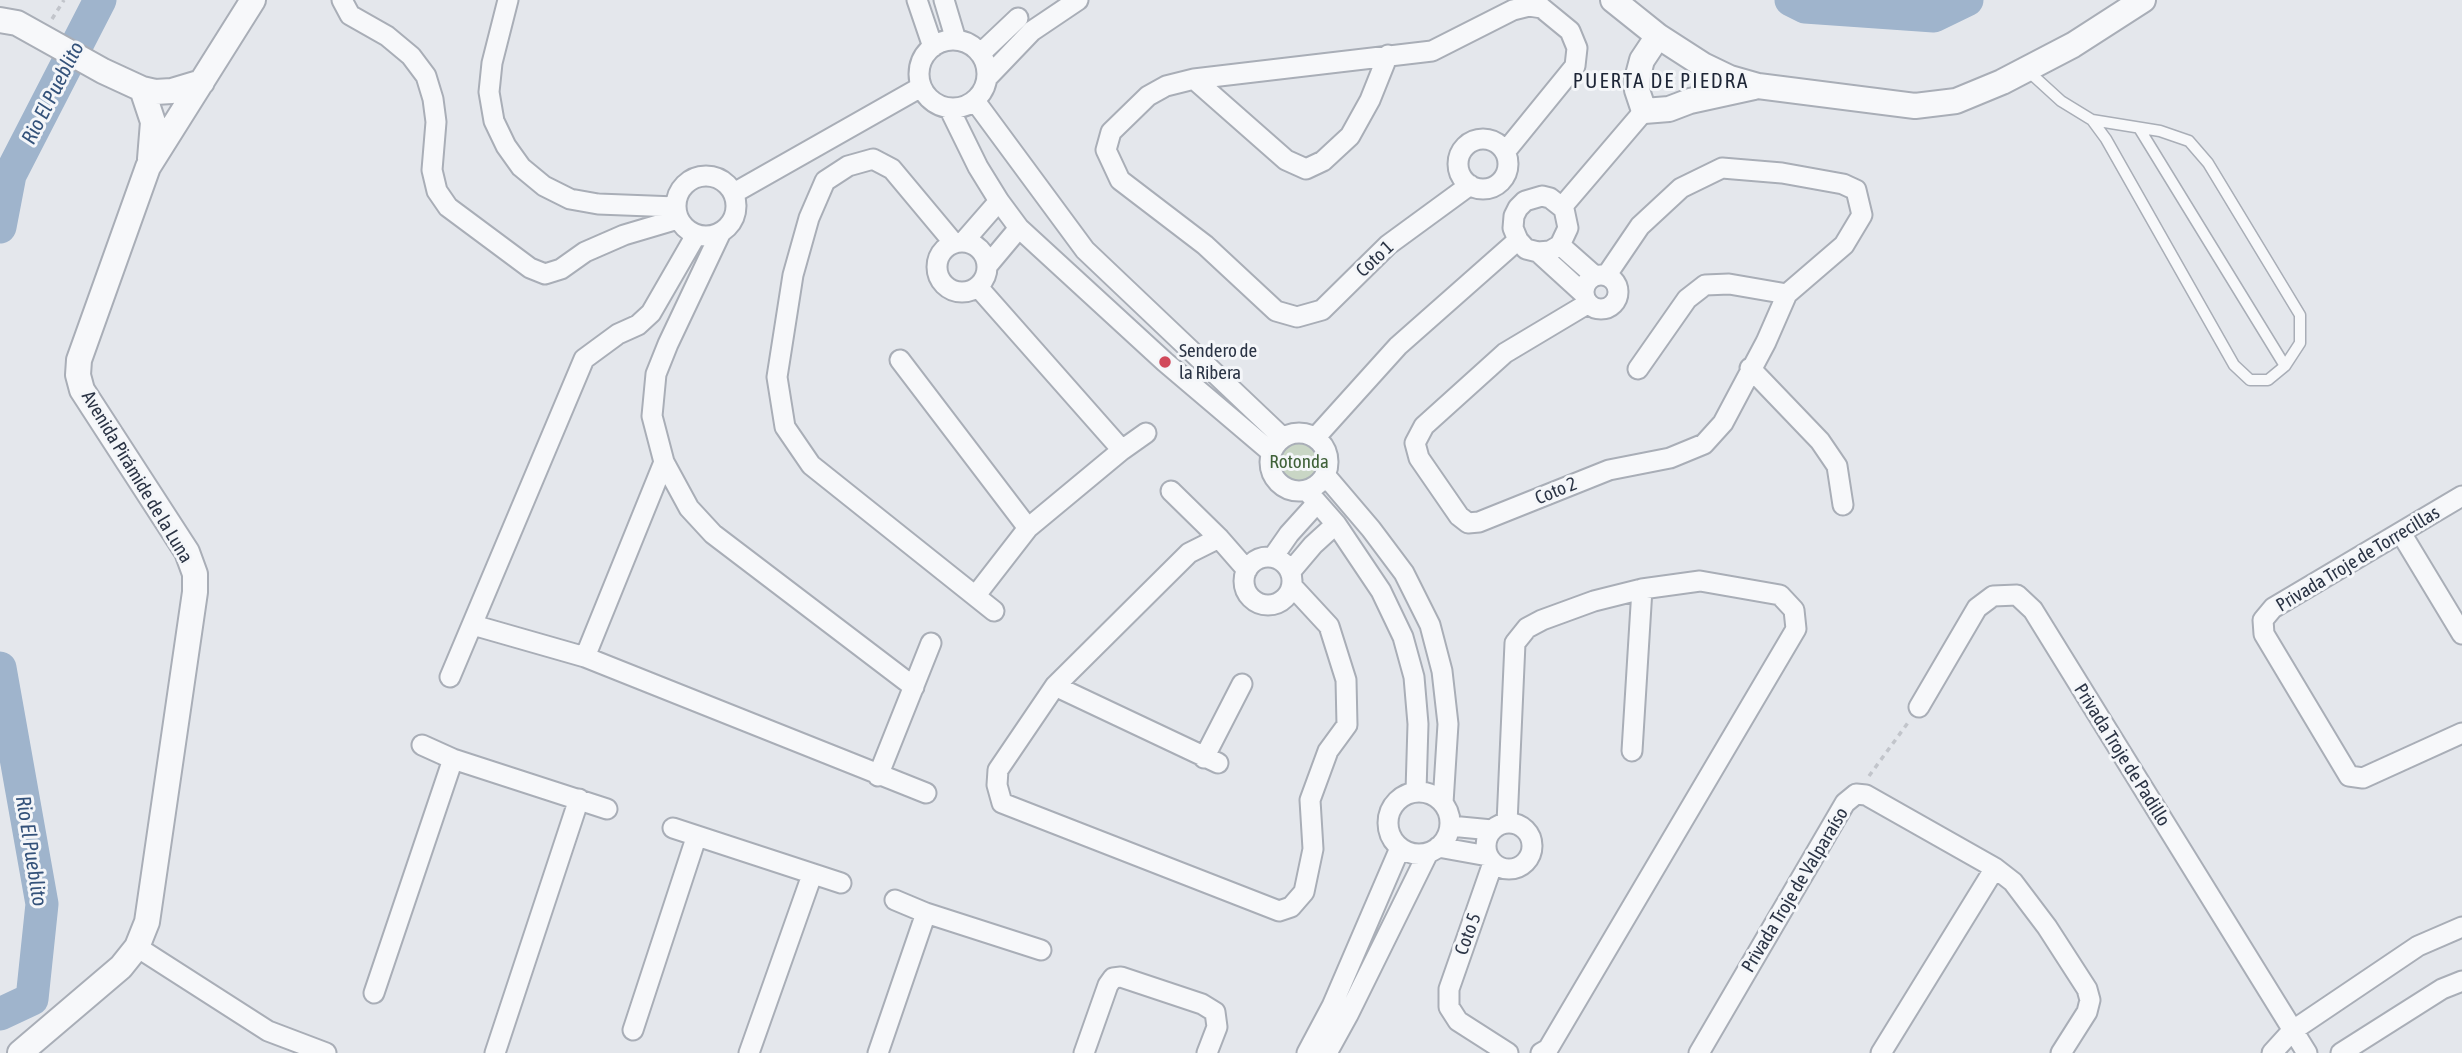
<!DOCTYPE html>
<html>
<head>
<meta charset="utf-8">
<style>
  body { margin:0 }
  canvas { display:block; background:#e4e7ec }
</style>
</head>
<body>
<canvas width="2462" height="1053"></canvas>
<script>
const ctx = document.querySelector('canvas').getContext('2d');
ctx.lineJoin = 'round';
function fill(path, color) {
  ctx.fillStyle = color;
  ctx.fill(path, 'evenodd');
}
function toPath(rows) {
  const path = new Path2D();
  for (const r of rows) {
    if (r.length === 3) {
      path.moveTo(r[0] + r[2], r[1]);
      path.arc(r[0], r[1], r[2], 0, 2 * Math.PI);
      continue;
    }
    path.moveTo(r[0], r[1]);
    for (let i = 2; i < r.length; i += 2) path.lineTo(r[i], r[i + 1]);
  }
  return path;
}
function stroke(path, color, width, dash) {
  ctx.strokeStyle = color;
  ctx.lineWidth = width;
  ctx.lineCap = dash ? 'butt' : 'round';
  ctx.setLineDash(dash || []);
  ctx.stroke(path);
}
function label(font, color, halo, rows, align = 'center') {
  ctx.font = font + ' "Asap Condensed",sans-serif';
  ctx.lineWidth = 6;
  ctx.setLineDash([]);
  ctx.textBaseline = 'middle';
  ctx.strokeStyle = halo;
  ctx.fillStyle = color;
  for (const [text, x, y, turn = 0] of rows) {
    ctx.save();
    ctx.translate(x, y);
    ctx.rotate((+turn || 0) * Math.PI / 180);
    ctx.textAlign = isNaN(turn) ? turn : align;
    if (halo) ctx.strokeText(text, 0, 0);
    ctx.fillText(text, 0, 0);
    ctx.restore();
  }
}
const green = toPath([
  [1299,463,29]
]);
const river = toPath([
  [1791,0,1805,7,1934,16,1967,0],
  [0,227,10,175,100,0],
  [0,668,42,904,32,999,0,1014]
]);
const path = toPath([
  [52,19,64,0],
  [1869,776,1910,720]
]);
const service = toPath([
  [2027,70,2061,101,2092,120,2106,139,2234,365,2250,380,2268,380,2285,366,2300,343,2300,315,2208,163,2189,141,2160,131,2092,120],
  [2139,128,2285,366]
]);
const minor = toPath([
  [342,0,350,15,387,36,411,56,426,76,433,99,436,122,432,170,437,191,448,207,530,268,545,274,561,269,585,252,624,235,678,219],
  [508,0,492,63,489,92,494,121,506,146,521,167,544,186,570,199,598,204,676,207],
  [917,0,933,47],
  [944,0,956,40],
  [953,74,34],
  [981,53,1018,18],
  [987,78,1032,31,1078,0],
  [1194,79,1286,160,1306,169,1323,161,1350,136,1370,100,1388,55],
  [975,101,1085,250,1283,438],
  [949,108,978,167,999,201,1019,228,1165,362,1271,452],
  [1483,164,25],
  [706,206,30],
  [1470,185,1388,245,1322,310,1297,317,1276,311,1205,245,1120,180,1106,150,1111,132,1148,96,1166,86,1194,79,1432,51,1513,10,1529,6,1542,8,1570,31,1577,48,1575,66,1505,152],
  [734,193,921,87],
  [1562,207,1644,111],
  [721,232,668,344,656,374,652,416,664,462,689,508,713,534,914,687],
  [965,240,999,201],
  [953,242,892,169,873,159,848,166,825,181,809,218,793,275,777,377,785,427,811,465,994,611],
  [962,267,25],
  [1560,245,1595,276],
  [1538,252,1550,251,1560,245,1568,228,1564,209,1550,198,1542,196,1525,201,1518,208,1514,216,1513,228,1518,240,1526,249,1538,252,1583,293],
  [988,265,1019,228],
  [1601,292,17],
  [978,287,1122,450],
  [1587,304,1505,353,1424,426,1415,443,1419,458,1459,516,1468,523,1479,522,1609,470,1670,458,1704,444,1723,423,1766,342,1787,294,1844,245,1862,215,1856,190,1843,184,1782,173,1722,168,1681,188,1640,226,1606,276],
  [900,360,1028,528],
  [1750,368,1820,441,1837,466,1843,505],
  [1638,369,1687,299,1705,285,1729,284,1787,294],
  [1299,462,29],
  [1315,438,1398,346,1518,240],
  [1325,475,1371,529,1404,573,1430,625,1442,671,1448,724,1443,803],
  [1171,491,1219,538,1247,570],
  [1307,491,1336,524,1381,591,1403,637,1414,677,1418,724,1416,791],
  [2462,496,2273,608,2263,620,2264,634,2349,776,2363,778,2462,733],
  [2401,533,2462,634],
  [1219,538,1189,553,1055,686,998,770,997,785,1002,803,1279,911,1291,907,1304,892,1313,849,1310,800,1328,751,1347,725,1346,680,1329,626,1292,586],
  [1273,557,1289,534,1317,503],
  [1268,581,24],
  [1291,571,1313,545,1336,524],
  [976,595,1028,528,1122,450,1146,433],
  [473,625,585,657,926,793],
  [585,657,664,462],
  [450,677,584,359,618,334,638,325,651,313,696,235],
  [1055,686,1218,763],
  [1919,707,1977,608,1993,596,2017,595,2033,610,2307,1053],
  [422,745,453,759,607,809],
  [1632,751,1642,589],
  [1204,758,1242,684],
  [878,776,931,643],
  [1419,823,31],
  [1507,823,1515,643,1527,628,1542,620,1594,601,1642,589,1700,581,1780,595,1794,610,1796,629,1548,1049,1541,1053],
  [1509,846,23],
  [1450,826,1492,830],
  [673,828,841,883],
  [1438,847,1488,856],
  [1493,863,1449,989,1449,1007,1458,1021,1508,1053],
  [895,900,926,913,1041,950],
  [137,947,268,1031,326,1053],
  [374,993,453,759],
  [633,1030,696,838],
  [495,1053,579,799],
  [749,1053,812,875],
  [878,1053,926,913],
  [1084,1053,1108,985,1113,978,1121,977,1202,1004,1215,1012,1217,1027,1207,1053],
  [1307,1053,1332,1006,1400,848],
  [1327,1053,1348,1015,1428,853],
  [1699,1053,1845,803,1856,794,1866,795,1995,868,2013,882,2047,927,2087,989,2090,1000,2087,1012,2061,1053],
  [1881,1053,1995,868],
  [2272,1053,2292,1031,2418,946,2462,927],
  [2341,1053,2442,989,2462,981]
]);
const tertiary = toPath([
  [1613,0,1658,36,1703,65,1730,78,1758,86,1915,106,1956,101,2002,82,2073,45,2143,0],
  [0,20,17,23,103,71,142,89,155,92,172,91,202,82],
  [1658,36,1642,60,1637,79,1637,90,1644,111,1669,109,1690,101,1754,87],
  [142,89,153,122,150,159],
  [20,1053,121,967,137,947,147,922,195,592,195,574,187,552,82,390,78,375,79,360,148,167,253,0]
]);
const markers = [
  [1165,362,7,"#d1495b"]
];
const streetNames = [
  ["Coto 1",1375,259,-43],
  ["Avenida Pirámide de la Luna",137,477,59],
  ["Coto 2",1556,491,-22],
  ["Privada Troje de Torrecillas",2358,559,-31],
  ["Privada Troje de Padillo",2122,755,58],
  ["Privada Troje de Valparaíso",1795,890,-59],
  ["Coto 5",1468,934,-70]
];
const poiNames = [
  ["Sendero de",1179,351],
  ["la Ribera",1179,373]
];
const parkNames = [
  ["Rotonda",1299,462]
];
const neighbourhoodNames = [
  ["PUERTA DE PIEDRA",1661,81]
];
const waterNames = [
  ["Rio El Pueblito",53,93,-63],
  ["Rio El Pueblito",31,851,81]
];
fill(green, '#c9d6c5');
stroke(river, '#9fb4cc', 33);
stroke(service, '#a9aeb7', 13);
stroke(minor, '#a9aeb7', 23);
stroke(tertiary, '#a9aeb7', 28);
stroke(path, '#c2c5cb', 3.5, [5, 5]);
stroke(service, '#f7f8fa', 10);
stroke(minor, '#f7f8fa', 19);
stroke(tertiary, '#f7f8fa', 24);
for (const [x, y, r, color] of markers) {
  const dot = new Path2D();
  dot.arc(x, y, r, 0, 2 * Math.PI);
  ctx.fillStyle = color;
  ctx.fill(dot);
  stroke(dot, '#f4f6f9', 2.5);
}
label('19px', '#2b3445', '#f4f6f9', streetNames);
label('19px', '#2b3445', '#f4f6f9', poiNames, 'left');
label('19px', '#3f6138', '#f4f6f9', parkNames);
ctx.letterSpacing = '2px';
label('21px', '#1d2536', '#f4f6f9', neighbourhoodNames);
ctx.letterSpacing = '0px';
label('italic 21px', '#34527a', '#f4f6f9', waterNames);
</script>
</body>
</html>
